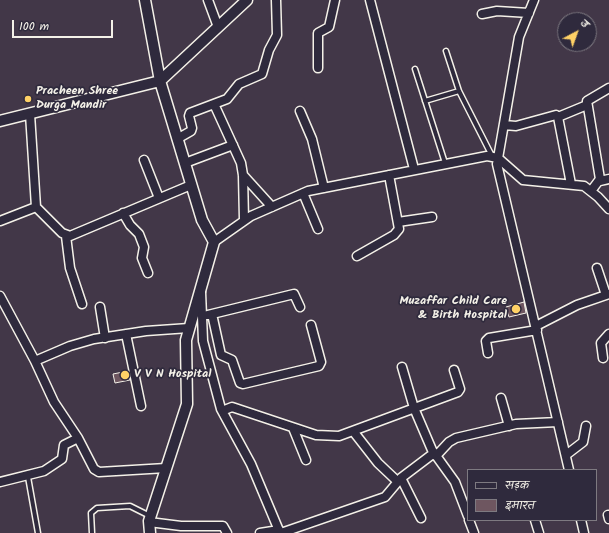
<!DOCTYPE html>
<html>
<head>
<meta charset="utf-8">
<style>
  body { margin:0 }
  #map { position:relative; width:609px; height:533px; overflow:hidden; background:#423748; font-family:Kalam,"Playpen Sans Deva",sans-serif }
  canvas { display:block }
  .legend { position:absolute; left:467px; top:469px; width:130px; height:52px; box-sizing:border-box; background:#2f2a3d; border:1px solid #7e7a81; margin:0; padding:5px 7px; list-style:none; font-size:12px; color:#f4f1e8 }
  .legend li { display:flex; align-items:center; gap:8px; height:20px }
  .legend b { width:20px; border:1px solid #7e7a81 }
  .north { position:absolute; left:557px; top:12px; width:40px; height:40px; box-sizing:border-box; background:#2f2a3d; border:1px solid #7e7a81; border-radius:50%; rotate:41deg; font-size:11px; font-weight:700; line-height:16px; text-align:center; color:#f4f1e8 }
  .north::after { content:''; display:block; margin:auto; width:14px; height:18px; background:#ffd166; clip-path:polygon(50% 0,100% 100%,50% 72%,0 100%) }
  .scale { position:absolute; left:12px; top:20px; width:101px; height:18px; box-sizing:border-box; border:2px solid #f4f1e8; border-top:0; padding-left:5px; font-size:12px; line-height:14px; white-space:nowrap; color:#f4f1e8; -webkit-text-stroke:3px #2f2a3d; paint-order:stroke }
</style>
</head>
<body>
<div id="map">
<canvas width="609" height="533"></canvas>
<ul class="legend">
<li><b style="height:5px;background:#2f2a3d"></b>सड़क</li>
<li><b style="height:11px;background:#6e5660"></b>इमारत</li>
</ul>
<div class="north">उ</div>
<div class="scale">100 m</div>
</div>
<script>
const ctx = document.querySelector('canvas').getContext('2d');
ctx.lineJoin = 'round';
function fill(path, color) {
  ctx.fillStyle = color;
  ctx.fill(path, 'evenodd');
}
function toPath(rows) {
  const path = new Path2D();
  for (const r of rows) {
    path.moveTo(r[0], r[1]);
    for (let i = 2; i < r.length; i += 2) path.lineTo(r[i], r[i + 1]);
  }
  return path;
}
function stroke(path, color, width, dash) {
  ctx.strokeStyle = color;
  ctx.lineWidth = width;
  ctx.lineCap = dash ? 'butt' : 'round';
  ctx.setLineDash(dash || []);
  ctx.stroke(path);
}
function label(font, color, halo, rows, align = 'center') {
  ctx.font = font + ' Kalam,sans-serif';
  ctx.lineWidth = 3.5;
  ctx.setLineDash([]);
  ctx.textBaseline = 'middle';
  ctx.strokeStyle = halo;
  ctx.fillStyle = color;
  for (const [text, x, y, turn = 0] of rows) {
    ctx.save();
    ctx.translate(x, y);
    ctx.rotate((+turn || 0) * Math.PI / 180);
    ctx.textAlign = isNaN(turn) ? turn : align;
    if (halo) ctx.strokeText(text, 0, 0);
    ctx.fillText(text, 0, 0);
    ctx.restore();
  }
}
const building = toPath([
  [524,302,526,313,509,317,506,307,524,302],
  [128,371,130,380,115,383,113,374,128,371]
]);
const service = toPath([
  [446,51,459,91,492,156],
  [415,69,445,163],
  [425,101,459,91],
  [28,477,38,533],
  [92,533,91,513,97,508,130,506,150,516]
]);
const minor = toPath([
  [208,0,218,27],
  [370,0,414,169],
  [534,0,519,37,497,164,569,470],
  [482,14,497,11,529,13],
  [318,68,318,33,329,27,335,0],
  [214,104,241,163,243,175,244,220],
  [300,111,312,139,324,188],
  [558,117,587,105],
  [504,125,516,126,556,115,558,117,571,184],
  [177,139,191,131,192,128,189,116,190,113,227,99,239,84,262,74,269,50,277,35,276,0],
  [144,160,159,198],
  [185,163,233,145],
  [243,175,272,207],
  [600,181,609,179],
  [591,191,600,179,587,101,609,88],
  [303,193,318,229],
  [36,207,62,233,70,236,191,185],
  [123,213,130,225,139,234,144,247,142,258,148,273],
  [0,221,36,207,30,114],
  [398,222,432,217],
  [66,236,70,268,82,304],
  [214,242,251,216,308,191,487,156,498,158,523,180,584,186,598,197,609,209],
  [357,256,394,235,399,229,389,175],
  [597,268,606,295],
  [201,292,203,341,221,409,251,464,280,533],
  [0,296,35,361,54,402,78,438,94,469,99,472,166,468],
  [100,307,105,338],
  [212,314,221,355,232,360,240,383,243,384,319,366,321,362,311,325],
  [208,315,294,294,300,307],
  [536,326,577,305,609,294],
  [126,334,141,406],
  [488,353,486,341,489,338,537,330],
  [603,358,601,343,609,334],
  [35,361,70,346,94,339,146,331,189,328],
  [402,367,414,408,432,450,455,482,468,516],
  [501,398,509,426],
  [222,411,232,407,316,435,339,436,458,392,460,389,454,370],
  [293,428,306,460],
  [353,431,378,463,397,481],
  [566,455,583,442,586,426],
  [436,456,449,442,456,438,516,424,558,422],
  [401,478,421,518],
  [0,482,44,471,62,459,64,445,78,438],
  [608,515,609,519],
  [469,520,474,533],
  [535,520,539,533],
  [581,520,584,533],
  [149,522,181,526,223,526,227,533],
  [260,533,279,530],
  [281,533,385,497,401,478,434,453]
]);
const tertiary = toPath([
  [145,0,160,81,202,220,214,242,186,340,187,404,149,521,150,533],
  [0,121,160,81,247,0]
]);
const markers = [
  [28,99,4,"#ffd166"],
  [516,309,5,"#ffd166"],
  [125,375,5,"#ffd166"]
];
const poiNames = [
  ["Pracheen Shree",36,92],
  ["Durga Mandir",36,106],
  ["Muzaffar Child Care",507,302,"right"],
  ["& Birth Hospital",507,316,"right"],
  ["V V N Hospital",134,375]
];
fill(building, '#6e5660');
stroke(building, '#f4f1e8', 1);
stroke(service, '#f4f1e8', 7);
stroke(minor, '#f4f1e8', 11);
stroke(tertiary, '#f4f1e8', 13);
stroke(service, '#2f2a3d', 4);
stroke(minor, '#2f2a3d', 8);
stroke(tertiary, '#2f2a3d', 10);
for (const [x, y, r, color] of markers) {
  const dot = new Path2D();
  dot.arc(x, y, r, 0, 2 * Math.PI);
  ctx.fillStyle = color;
  ctx.fill(dot);
  stroke(dot, '#2f2a3d', 1.5);
}
label('bold 12px', '#f4f1e8', '#2f2a3d', poiNames, 'left');
</script>
</body>
</html>
